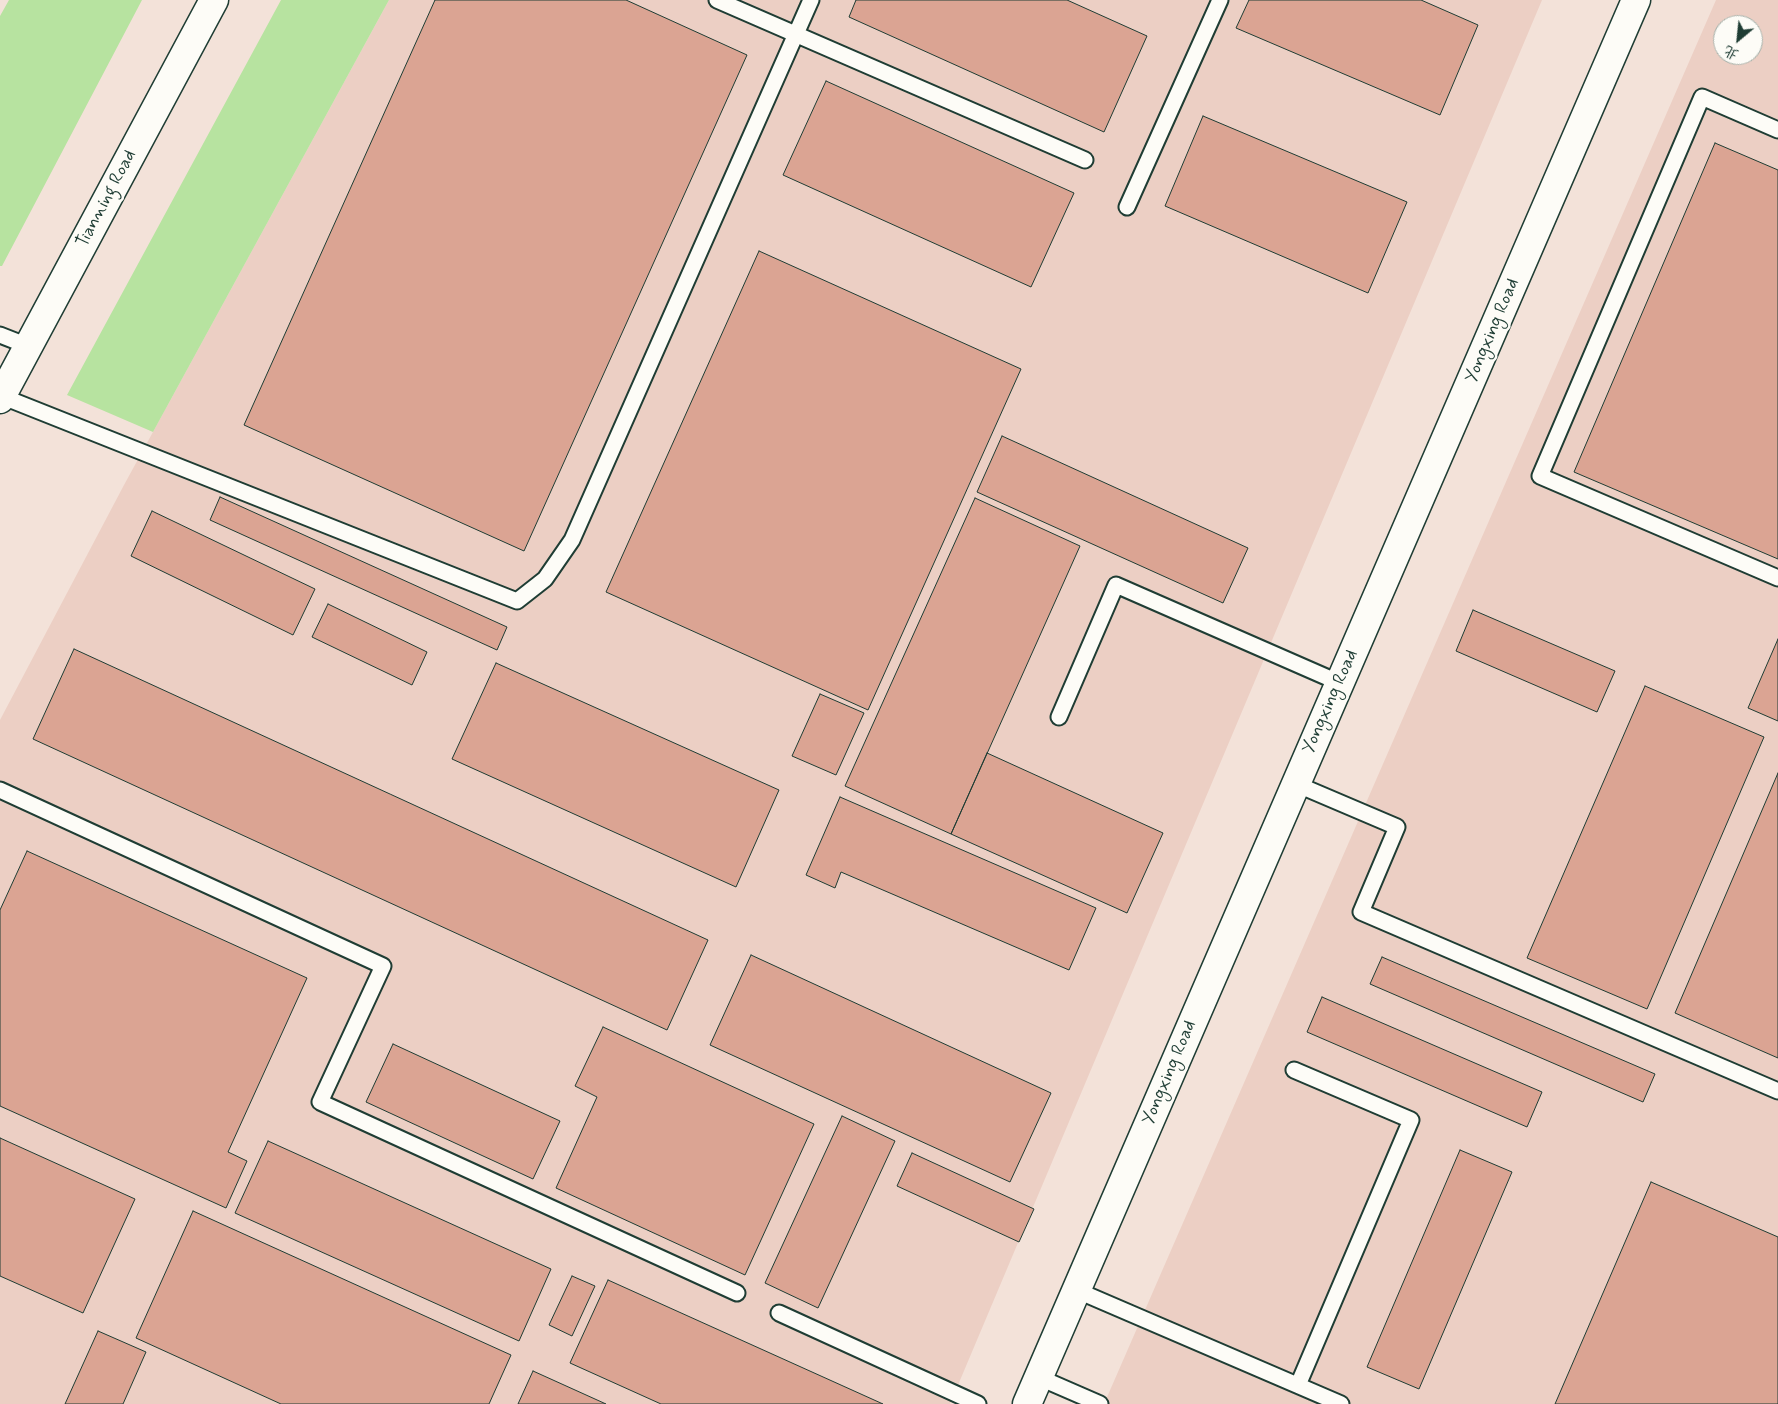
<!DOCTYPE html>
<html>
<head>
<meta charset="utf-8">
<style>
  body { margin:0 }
  #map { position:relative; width:1778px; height:1404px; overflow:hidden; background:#f3e2d9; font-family:Mynerve,"LXGW WenKai TC",sans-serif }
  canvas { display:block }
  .north { position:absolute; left:1713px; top:15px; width:50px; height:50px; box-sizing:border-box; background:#fdfcf7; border:1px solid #a4b0a9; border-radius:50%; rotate:208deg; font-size:14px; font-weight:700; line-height:20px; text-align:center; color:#1f3d34 }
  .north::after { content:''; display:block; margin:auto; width:18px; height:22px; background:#1f3d34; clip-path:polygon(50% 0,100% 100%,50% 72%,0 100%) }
</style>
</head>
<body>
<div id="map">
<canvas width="1778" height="1404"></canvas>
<div class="north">北</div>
</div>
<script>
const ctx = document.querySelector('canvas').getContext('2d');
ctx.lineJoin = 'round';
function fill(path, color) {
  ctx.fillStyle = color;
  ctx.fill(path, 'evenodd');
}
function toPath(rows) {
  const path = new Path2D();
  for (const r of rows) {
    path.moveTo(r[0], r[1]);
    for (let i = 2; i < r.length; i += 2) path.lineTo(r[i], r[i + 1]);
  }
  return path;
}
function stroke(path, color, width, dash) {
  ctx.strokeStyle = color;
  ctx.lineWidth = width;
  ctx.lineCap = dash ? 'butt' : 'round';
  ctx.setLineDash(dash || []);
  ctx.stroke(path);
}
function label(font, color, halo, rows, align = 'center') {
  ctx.font = font + ' Mynerve,sans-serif';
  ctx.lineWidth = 5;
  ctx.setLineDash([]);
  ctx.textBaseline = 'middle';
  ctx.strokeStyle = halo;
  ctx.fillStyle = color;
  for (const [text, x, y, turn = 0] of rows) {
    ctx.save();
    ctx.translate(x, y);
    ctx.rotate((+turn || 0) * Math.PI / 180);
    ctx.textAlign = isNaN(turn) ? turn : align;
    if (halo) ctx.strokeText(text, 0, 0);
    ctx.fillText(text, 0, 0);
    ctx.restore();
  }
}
const built = toPath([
  [389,0,1542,0,950,1404,0,1404,0,720,124,485],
  [1716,0,1778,0,1778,1404,1104,1404],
  [1723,25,1753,25,1753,55,1723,55]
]);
const green = toPath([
  [9,0,142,0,2,266,0,266,0,16],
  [281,0,389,0,153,432,67,395]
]);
const building = toPath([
  [435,0,626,0,747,55,524,551,244,425,435,0],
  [856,0,1067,0,1147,36,1104,132,849,17,856,0],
  [1249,0,1421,0,1478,25,1440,115,1236,28,1249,0],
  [826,81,1074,193,1031,287,783,175,826,81],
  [1203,116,1407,202,1368,293,1165,206,1203,116],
  [1715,143,1778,170,1778,559,1574,472,1715,143],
  [759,251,1021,369,868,710,606,592,759,251],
  [1002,436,1248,548,1223,603,977,492,1002,436],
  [220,497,507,627,497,650,210,520,220,497],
  [975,498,1080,546,951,834,845,786,975,498],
  [152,511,315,589,293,635,131,556,152,511],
  [328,604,427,652,412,685,312,637,328,604],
  [1473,610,1615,671,1597,712,1456,651,1473,610],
  [1778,639,1778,721,1748,708,1778,639],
  [74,649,708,940,667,1030,33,739,74,649],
  [496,663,779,790,736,887,452,759,496,663],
  [1645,686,1764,737,1647,1009,1527,958,1645,686],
  [820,694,864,713,836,775,792,756,820,694],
  [987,753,1163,833,1127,913,951,834,987,753],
  [1778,773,1778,1058,1675,1013,1778,773],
  [840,797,1096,908,1069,970,841,872,835,888,806,875,840,797],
  [27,851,307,978,228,1152,247,1161,226,1208,0,1106,0,910,27,851],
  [751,955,1051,1093,1010,1182,710,1045,751,955],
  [1382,957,1655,1074,1643,1102,1370,984,1382,957],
  [1322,997,1542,1092,1527,1127,1307,1032,1322,997],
  [603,1027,814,1124,745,1275,556,1188,597,1097,575,1086,603,1027],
  [393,1044,560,1121,533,1179,366,1102,393,1044],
  [842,1116,895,1141,818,1308,765,1283,842,1116],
  [0,1138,135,1199,83,1313,0,1276,0,1138],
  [268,1141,551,1269,519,1341,235,1213,268,1141],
  [1460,1150,1512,1172,1419,1389,1367,1367,1460,1150],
  [912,1153,1034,1209,1019,1242,897,1186,912,1153],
  [1651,1182,1778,1237,1778,1404,1555,1404,1651,1182],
  [193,1211,511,1355,489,1404,281,1404,136,1338,193,1211],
  [572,1276,595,1286,572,1336,549,1325,572,1276],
  [608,1280,883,1404,661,1404,570,1363,608,1280],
  [98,1331,146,1352,123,1404,65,1404,98,1331],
  [533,1371,606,1404,518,1404,533,1371]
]);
const lane = toPath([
  [717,0,1085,160],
  [1778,130,1702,97,1540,476,1778,578],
  [1127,207,1220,0],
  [0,335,28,346],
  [1,396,517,601,545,579,572,540,811,0],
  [1059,717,1116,585,1340,683],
  [1296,784,1397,827,1361,912,1778,1091],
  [0,790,383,966,320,1102,737,1293],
  [1294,1070,1411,1120,1298,1385],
  [1076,1290,1341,1404],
  [779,1313,978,1404],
  [1038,1377,1100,1404]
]);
const secondary = toPath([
  [0,399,214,0],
  [1027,1404,1636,0]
]);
const streetNames = [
  ["Tianning Road",107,199,-62],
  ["Yongxing Road",1493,331,-67],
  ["Yongxing Road",1331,702,-66],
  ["Yongxing Road",1170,1073,-67]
];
fill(built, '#eccfc4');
fill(green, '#b7e3a0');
fill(building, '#dba493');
stroke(building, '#1f3d34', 1);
stroke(lane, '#1f3d34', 19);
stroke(secondary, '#1f3d34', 31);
stroke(lane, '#fdfcf7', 15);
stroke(secondary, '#fdfcf7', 28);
label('18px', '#1f3d34', '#fdfcf7', streetNames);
</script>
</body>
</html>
